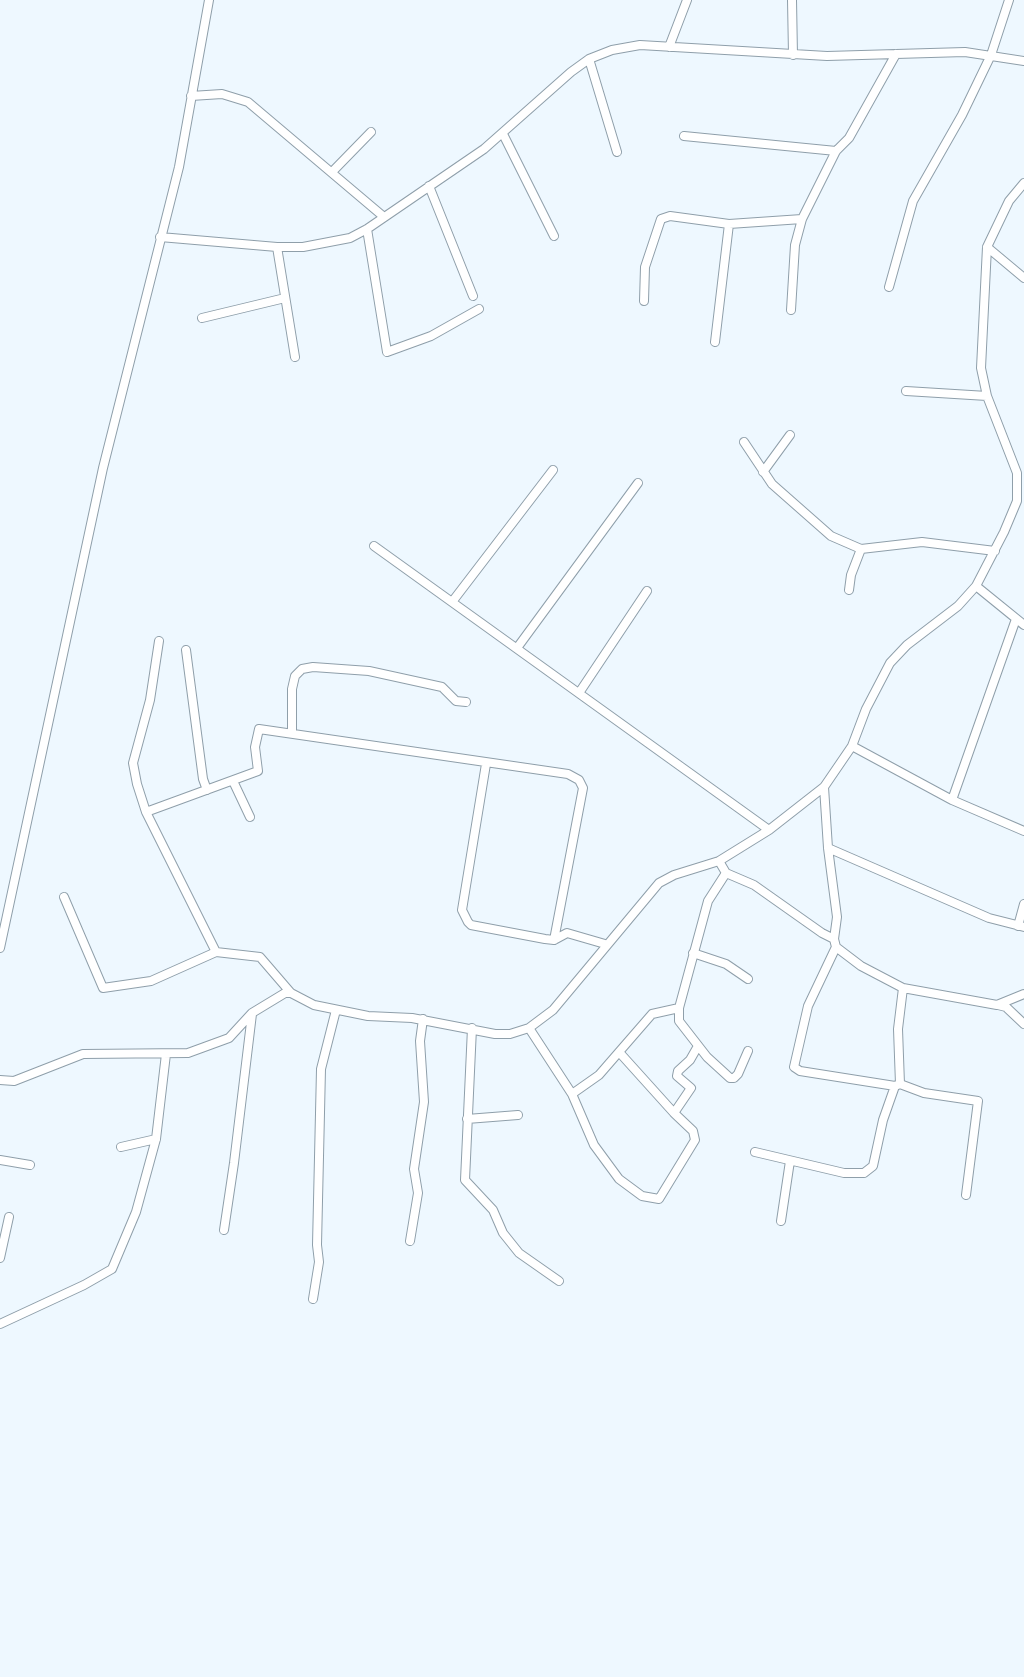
<!DOCTYPE html>
<html>
<head>
<meta charset="utf-8">
<style>
  body { margin:0 }
  canvas { display:block; background:#eef8ff }
</style>
</head>
<body>
<canvas width="1024" height="1677"></canvas>
<script>
const ctx = document.querySelector('canvas').getContext('2d');
ctx.lineJoin = 'round';
function toPath(rows) {
  const path = new Path2D();
  for (const r of rows) {
    path.moveTo(r[0], r[1]);
    for (let i = 2; i < r.length; i += 2) path.lineTo(r[i], r[i + 1]);
  }
  return path;
}
function stroke(path, color, width, dash) {
  ctx.strokeStyle = color;
  ctx.lineWidth = width;
  ctx.lineCap = dash ? 'butt' : 'round';
  ctx.setLineDash(dash || []);
  ctx.stroke(path);
}
const minor = toPath([
  [792,0,793,55],
  [669,47,687,0],
  [589,59,617,152],
  [191,96,222,94,248,102,384,217],
  [503,134,554,236],
  [684,136,836,151],
  [332,172,371,132],
  [429,186,473,296],
  [367,229,387,352,431,336,479,309],
  [160,237,277,247,303,247,350,238,367,229,484,149,571,72,589,59,612,50,640,45,827,56,965,52,1024,61],
  [277,247,295,357],
  [987,247,1024,278],
  [889,287,913,201,962,115,991,55,1009,0],
  [644,301,645,267,661,219,670,216,729,224,802,219],
  [791,310,795,245,802,219,836,151,849,138,896,54],
  [202,318,285,298],
  [715,342,729,224],
  [906,391,987,396],
  [744,442,772,484,831,536,861,549,922,542,995,551],
  [763,472,790,435],
  [374,546,769,830],
  [976,586,1024,625],
  [849,590,851,575,861,549],
  [452,602,553,470],
  [517,648,638,483],
  [186,650,203,779,207,790],
  [579,693,647,591],
  [292,733,292,689,295,676,302,669,313,667,369,671,442,687,456,701,466,702],
  [852,746,952,800,1024,831],
  [486,764,462,910,468,922,471,925,545,939,554,940,567,933,605,944],
  [233,781,250,817],
  [824,787,828,848,837,917,834,939],
  [952,800,1016,619],
  [146,812,258,771,255,747,259,729,568,774,579,780,583,788,554,940],
  [828,848,989,918,1024,927],
  [719,861,726,873,708,901,679,1008,679,1021,707,1057,730,1078,734,1078,738,1074,748,1051],
  [726,873,754,885,822,933,834,939,836,947,861,966,903,988,997,1005,1024,994],
  [64,897,103,988,151,981,216,952,146,812,137,784,133,763,150,700,159,641],
  [1018,926,1024,904],
  [836,947,808,1006,794,1067,800,1071,895,1086,900,1084,924,1093,978,1101,966,1195],
  [0,948,103,468,179,167,209,0],
  [216,952,260,957,291,993,314,1005,368,1016,412,1018,495,1034,510,1034,529,1028,553,1010,659,883,674,875,719,861,769,830,824,787,852,746,866,709,890,663,907,645,958,606,976,586,1004,532,1017,501,1017,473,987,396,981,368,987,247,1009,201,1024,183],
  [693,953,726,964,748,979],
  [998,1005,1006,1007,1024,1024],
  [679,1008,652,1014,599,1075,572,1094,594,1145,619,1179,642,1196,659,1199,695,1140,693,1131,674,1113,691,1088,677,1076,678,1071,690,1060,698,1046],
  [472,1028,465,1180,493,1210,503,1233,519,1253,559,1281],
  [529,1028,572,1094],
  [619,1052,674,1113],
  [0,1080,14,1081,83,1054,188,1053,229,1038,252,1013,285,993,291,993],
  [900,1084,898,1029,903,988],
  [467,1119,518,1115],
  [121,1147,156,1139],
  [755,1152,844,1173,864,1173,873,1166,883,1120,895,1086],
  [0,1160,30,1165],
  [781,1221,790,1161],
  [224,1230,234,1163,252,1014],
  [410,1241,418,1193,414,1169,424,1102,420,1041,423,1019],
  [0,1258,9,1217],
  [313,1299,319,1262,317,1245,321,1069,336,1010],
  [0,1324,84,1285,112,1269,136,1212,156,1139,166,1054]
]);
stroke(minor, '#8f9faa', 10);
stroke(minor, '#fff', 8);
</script>
</body>
</html>
